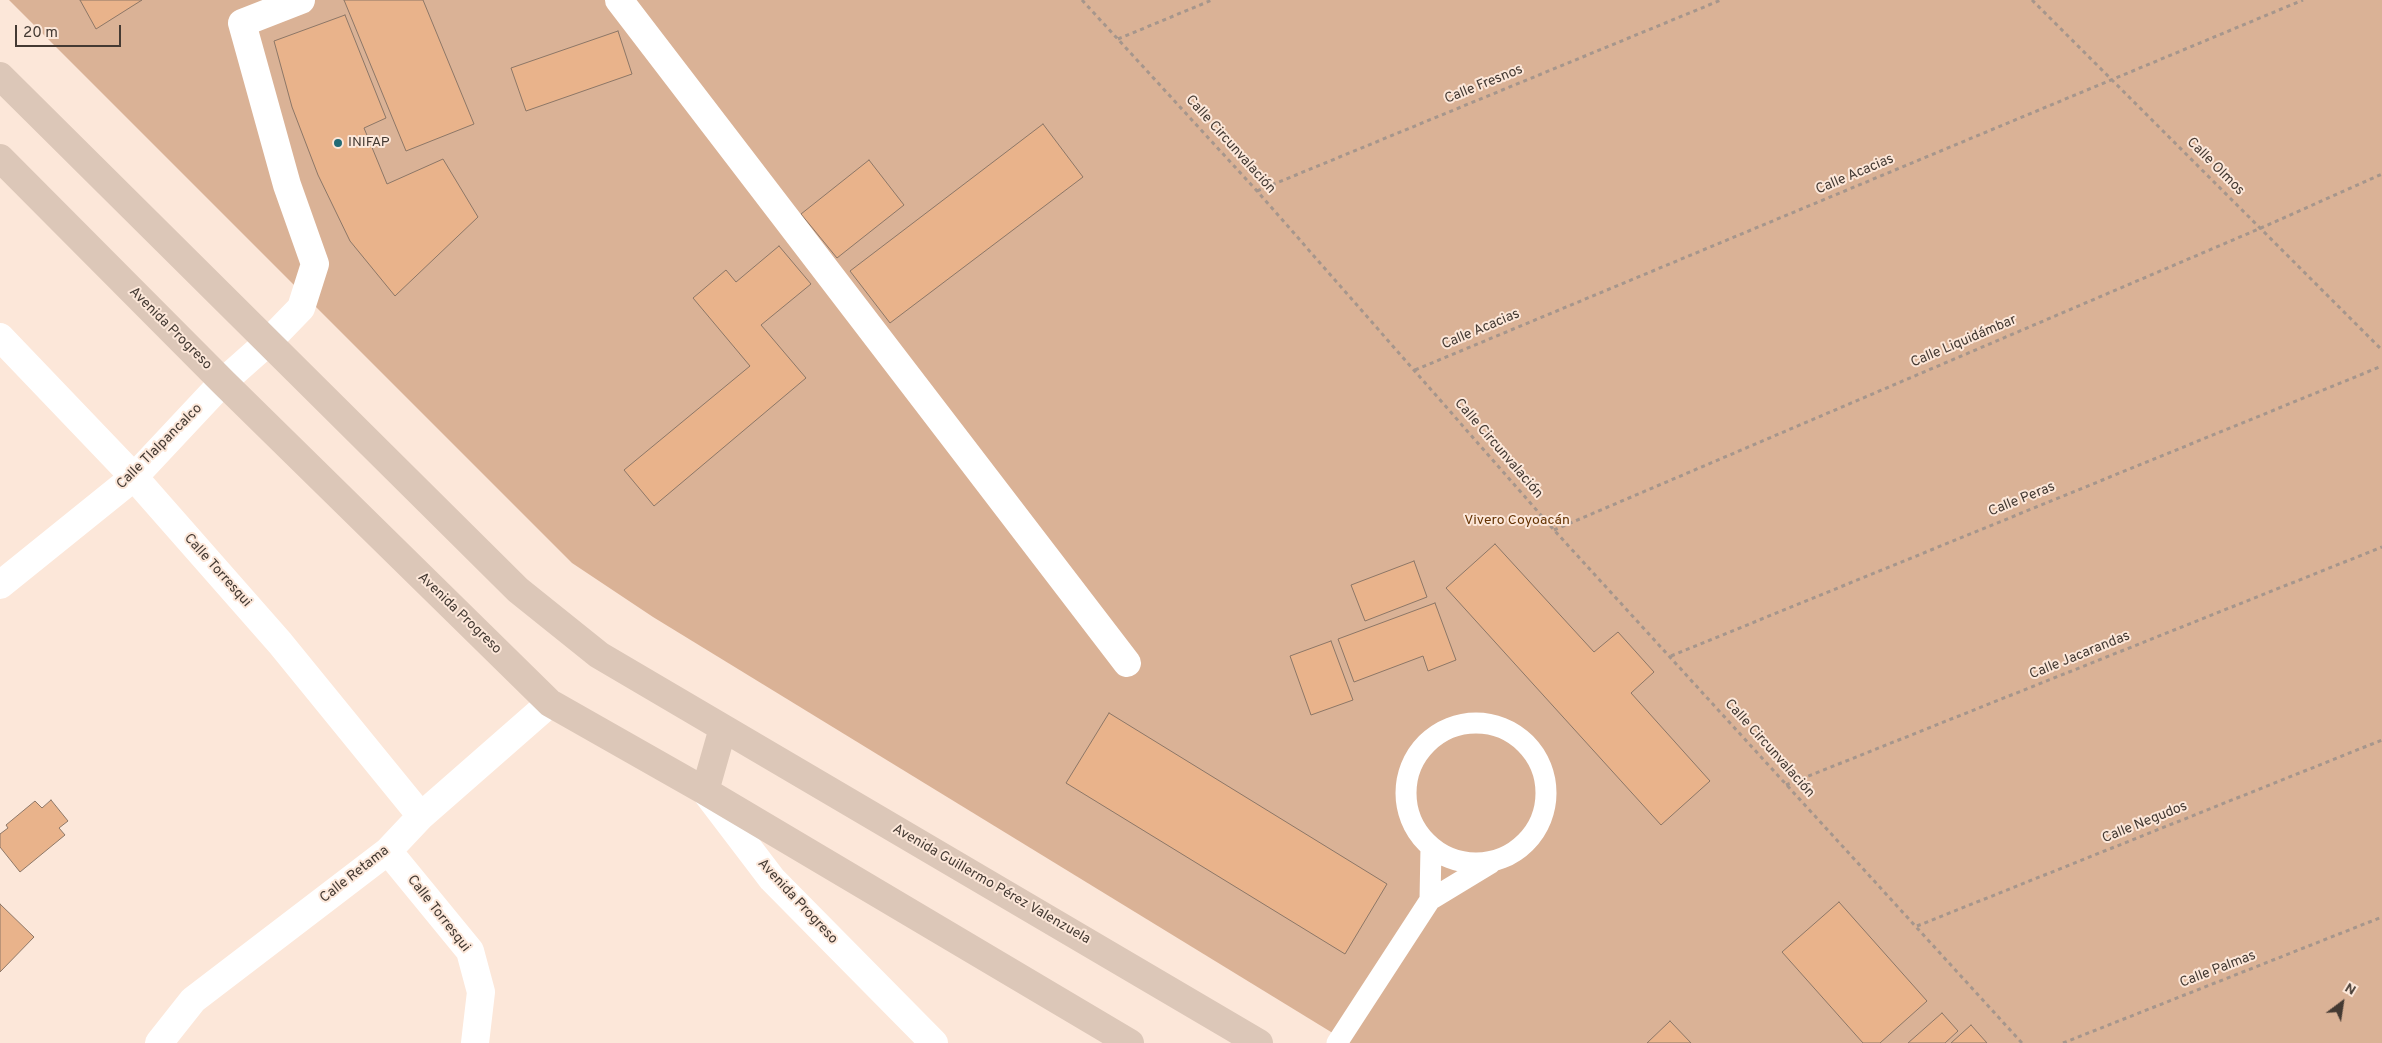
<!DOCTYPE html>
<html>
<head>
<meta charset="utf-8">
<style>
  body { margin:0 }
  #map { position:relative; width:2382px; height:1043px; overflow:hidden; background:#fce7d9; font-family:Overpass,sans-serif }
  canvas { display:block }
  .north { position:absolute; left:2317px; top:978px; width:50px; height:50px; -webkit-text-stroke:4px #fce7d9; paint-order:stroke; rotate:31deg; font-size:14px; font-weight:700; line-height:20px; text-align:center; color:#443a33 }
  .north::after { content:''; display:block; margin:auto; width:18px; height:22px; background:#443a33; clip-path:polygon(50% 0,100% 100%,50% 72%,0 100%) }
  .scale { position:absolute; left:15px; top:25px; width:106px; height:22px; box-sizing:border-box; border:2px solid #443a33; border-top:0; padding-left:6px; font-size:15px; line-height:18px; white-space:nowrap; color:#443a33; -webkit-text-stroke:4px #fce7d9; paint-order:stroke }
</style>
</head>
<body>
<div id="map">
<canvas width="2382" height="1043"></canvas>
<div class="north">N</div>
<div class="scale">20 m</div>
</div>
<script>
const ctx = document.querySelector('canvas').getContext('2d');
ctx.lineJoin = 'round';
function fill(path, color) {
  ctx.fillStyle = color;
  ctx.fill(path, 'evenodd');
}
function toPath(rows) {
  const path = new Path2D();
  for (const r of rows) {
    if (r.length === 3) {
      path.moveTo(r[0] + r[2], r[1]);
      path.arc(r[0], r[1], r[2], 0, 2 * Math.PI);
      continue;
    }
    path.moveTo(r[0], r[1]);
    for (let i = 2; i < r.length; i += 2) path.lineTo(r[i], r[i + 1]);
  }
  return path;
}
function stroke(path, color, width, dash) {
  ctx.strokeStyle = color;
  ctx.lineWidth = width;
  ctx.lineCap = dash ? 'butt' : 'round';
  ctx.setLineDash(dash || []);
  ctx.stroke(path);
}
function label(font, color, halo, rows, align = 'center') {
  ctx.font = font + ' Overpass,sans-serif';
  ctx.lineWidth = 4;
  ctx.setLineDash([]);
  ctx.textBaseline = 'middle';
  ctx.strokeStyle = halo;
  ctx.fillStyle = color;
  for (const [text, x, y, turn = 0] of rows) {
    ctx.save();
    ctx.translate(x, y);
    ctx.rotate((+turn || 0) * Math.PI / 180);
    ctx.textAlign = isNaN(turn) ? turn : align;
    if (halo) ctx.strokeText(text, 0, 0);
    ctx.fillText(text, 0, 0);
    ctx.restore();
  }
}
const green = toPath([
  [9,0,2382,0,2382,1043,1349,1043,653,617,572,563]
]);
const building = toPath([
  [80,0,142,0,96,29,80,0],
  [344,0,423,0,474,124,406,151,344,0],
  [345,15,386,118,364,128,387,184,443,159,478,217,395,296,350,241,318,175,292,107,274,41,345,15],
  [618,31,632,74,526,111,511,68,618,31],
  [1043,124,1083,177,890,323,850,271,1043,124],
  [869,160,904,205,837,258,801,214,869,160],
  [779,246,811,284,761,325,806,378,654,506,624,470,750,366,693,298,726,270,736,282,779,246],
  [1495,544,1594,652,1618,632,1654,672,1631,693,1710,781,1661,825,1446,588,1495,544],
  [1414,561,1427,597,1365,621,1351,585,1414,561],
  [1435,603,1456,660,1428,671,1423,656,1354,682,1338,639,1435,603],
  [1331,641,1353,700,1311,715,1290,656,1331,641],
  [1109,713,1387,884,1345,954,1066,783,1109,713],
  [51,800,68,821,59,828,65,835,20,872,0,847,0,834,8,828,6,825,35,801,42,808,51,800],
  [1839,902,1927,1001,1880,1043,1863,1043,1782,952,1839,902],
  [0,904,34,937,0,972,0,904],
  [1942,1013,1958,1031,1945,1043,1908,1043,1942,1013],
  [1670,1021,1691,1043,1647,1043,1670,1021],
  [1971,1025,1987,1043,1951,1043,1971,1025]
]);
const path = toPath([
  [1082,0,1257,191,1554,530,2022,1043],
  [2032,0,2382,350],
  [1118,39,1212,0],
  [1257,191,1721,0],
  [1415,370,2303,0],
  [1554,530,2261,228,2382,174],
  [1671,656,2382,366],
  [1786,785,2382,547],
  [1917,926,2382,740],
  [2063,1043,2382,917]
]);
const lane = toPath([
  [1476,793,70],
  [1430,900,1431,847],
  [1337,1043,1430,900,1491,863]
]);
const street = toPath([
  [619,0,1127,663],
  [0,337,134,477,280,643,421,816],
  [0,585,134,477,223,382,268,342,301,308,315,264,287,185,242,23,301,0],
  [705,791,772,879,934,1043],
  [388,851,470,951,481,992,475,1043],
  [159,1043,193,1000,388,851,421,816,550,703]
]);
const secondary = toPath([
  [0,76,518,590,599,655,1259,1043],
  [0,158,223,382,550,703,705,791,1130,1043],
  [705,791,723,728]
]);
const markers = [
  [338,143,5,"#226b76"]
];
const streetNames = [
  ["Calle Fresnos",1484,85,-22],
  ["Calle Circunvalación",1230,145,48],
  ["Calle Olmos",2215,167,45],
  ["Calle Acacias",1855,175,-23],
  ["Avenida Progreso",170,329,45],
  ["Calle Acacias",1481,330,-23],
  ["Calle Liquidámbar",1964,342,-23],
  ["Calle Tlalpancalco",160,447,-45],
  ["Calle Circunvalación",1498,449,49],
  ["Calle Peras",2022,500,-22],
  ["Calle Torresqui",217,571,48],
  ["Avenida Progreso",459,614,44],
  ["Calle Jacarandas",2080,656,-22],
  ["Calle Circunvalación",1769,749,48],
  ["Calle Negudos",2145,823,-22],
  ["Calle Retama",355,875,-38],
  ["Avenida Guillermo Pérez Valenzuela",991,885,30],
  ["Avenida Progreso",797,902,47],
  ["Calle Torresqui",438,914,52],
  ["Calle Palmas",2218,970,-21]
];
const poiNames = [
  ["INIFAP",348,143]
];
const parkNames = [
  ["Vivero Coyoacán",1517,521]
];
fill(green, '#dab296');
fill(building, '#e9b38b');
stroke(building, '#8d7767', 1);
stroke(path, '#a6968c', 3, [4, 4]);
stroke(lane, '#fff', 21);
stroke(street, '#fff', 28);
stroke(secondary, '#dcc7b8', 28);
for (const [x, y, r, color] of markers) {
  const dot = new Path2D();
  dot.arc(x, y, r, 0, 2 * Math.PI);
  ctx.fillStyle = color;
  ctx.fill(dot);
  stroke(dot, '#fce7d9', 2);
}
label('14px', '#443a33', '#fce7d9', streetNames);
label('14px', '#443a33', '#fce7d9', poiNames, 'left');
label('14px', '#653303', '#fce7d9', parkNames);
</script>
</body>
</html>
